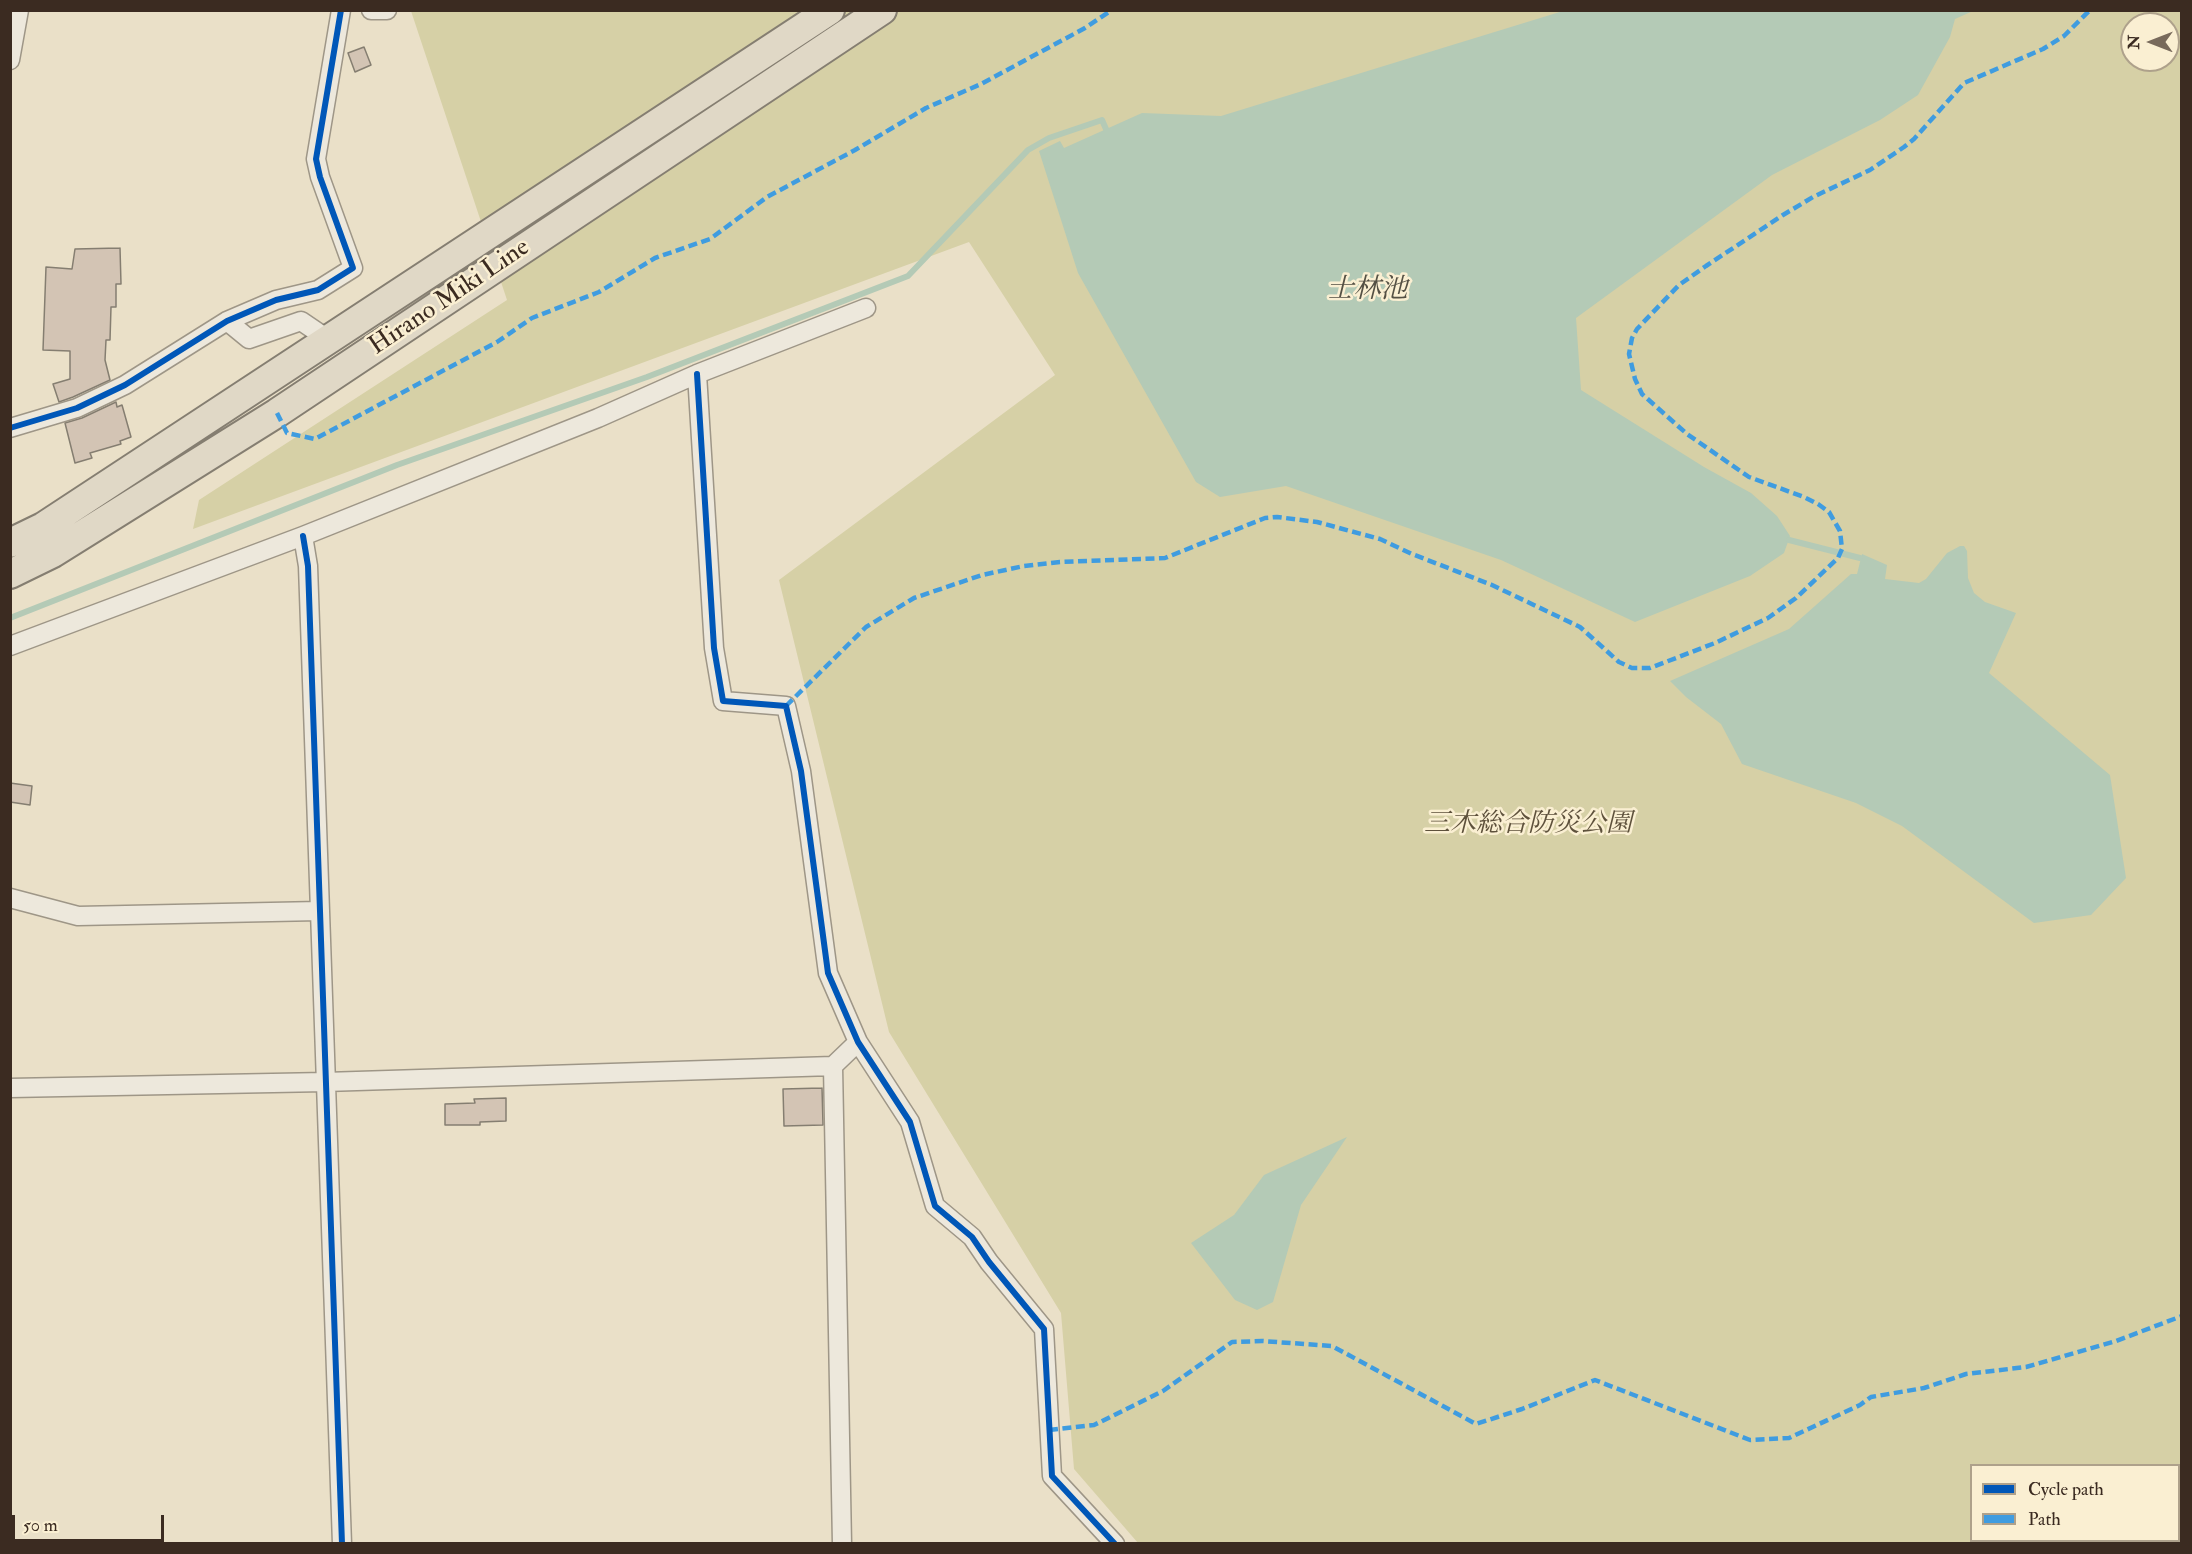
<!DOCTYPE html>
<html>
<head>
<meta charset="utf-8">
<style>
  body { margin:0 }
  #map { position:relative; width:2192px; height:1554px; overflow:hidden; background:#eae0c8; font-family:"IM FELL Double Pica",serif }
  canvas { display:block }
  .frame { position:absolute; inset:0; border:12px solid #3b2b21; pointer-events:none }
  .legend { position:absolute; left:1970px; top:1464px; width:210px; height:78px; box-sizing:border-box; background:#faefd2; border:2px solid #aea18b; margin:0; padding:8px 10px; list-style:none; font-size:18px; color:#3b2b21 }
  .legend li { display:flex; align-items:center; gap:12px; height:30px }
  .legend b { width:30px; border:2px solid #aea18b }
  .north { position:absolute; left:2120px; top:12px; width:60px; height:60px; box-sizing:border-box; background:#faefd2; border:2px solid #aea18b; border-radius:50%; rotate:270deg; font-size:16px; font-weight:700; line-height:24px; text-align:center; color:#3b2b21 }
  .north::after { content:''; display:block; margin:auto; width:21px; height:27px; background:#786a5b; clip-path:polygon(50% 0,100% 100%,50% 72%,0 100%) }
  .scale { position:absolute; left:12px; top:1515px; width:152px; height:27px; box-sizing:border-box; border:3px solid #3b2b21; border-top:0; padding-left:8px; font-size:18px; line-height:21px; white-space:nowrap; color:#3b2b21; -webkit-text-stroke:4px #faefd2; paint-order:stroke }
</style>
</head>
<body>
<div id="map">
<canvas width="2192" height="1554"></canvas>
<div class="frame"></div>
<ul class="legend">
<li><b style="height:8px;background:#0057b8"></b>Cycle path</li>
<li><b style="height:8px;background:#3f9ce0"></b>Path</li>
</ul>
<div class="north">N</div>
<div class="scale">50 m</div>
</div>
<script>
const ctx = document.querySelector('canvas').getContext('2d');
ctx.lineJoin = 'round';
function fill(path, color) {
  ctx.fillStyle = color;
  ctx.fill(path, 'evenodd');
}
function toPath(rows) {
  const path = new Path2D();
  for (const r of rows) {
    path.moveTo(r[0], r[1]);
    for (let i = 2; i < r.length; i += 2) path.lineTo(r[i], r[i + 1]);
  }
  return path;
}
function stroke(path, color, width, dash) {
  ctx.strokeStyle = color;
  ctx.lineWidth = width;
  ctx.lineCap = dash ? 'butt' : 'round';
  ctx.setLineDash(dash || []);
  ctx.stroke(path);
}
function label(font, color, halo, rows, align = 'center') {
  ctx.font = font + ' "IM FELL Double Pica","Noto Serif JP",serif';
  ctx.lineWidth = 5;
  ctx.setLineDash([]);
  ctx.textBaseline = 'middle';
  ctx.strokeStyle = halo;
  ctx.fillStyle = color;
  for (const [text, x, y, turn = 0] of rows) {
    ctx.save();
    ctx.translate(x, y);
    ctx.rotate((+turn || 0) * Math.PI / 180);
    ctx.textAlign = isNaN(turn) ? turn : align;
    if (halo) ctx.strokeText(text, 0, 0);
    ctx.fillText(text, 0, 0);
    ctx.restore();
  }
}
const green = toPath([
  [411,11,2181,11,2181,1543,1138,1543,1074,1469,1061,1313,889,1032,779,580,1055,375,969,242,193,529,199,500,507,300],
  [2132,24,2168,24,2168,60,2132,60],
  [1972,1466,2178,1466,2178,1540,1972,1540]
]);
const water = toPath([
  [1563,11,1973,11,1955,19,1950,37,1918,95,1880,120,1772,175,1576,318,1581,390,1704,467,1751,493,1777,516,1790,536,1784,553,1750,576,1635,622,1501,560,1286,486,1220,497,1196,482,1078,273,1039,151,1060,141,1064,148,1142,113,1221,116],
  [1960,546,1964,546,1967,551,1968,578,1974,593,1985,602,2016,613,1989,673,2110,775,2126,878,2091,915,2034,923,1902,826,1856,803,1742,764,1721,724,1686,697,1670,681,1789,629,1851,574,1857,574,1862,554,1887,565,1885,579,1919,583,1926,579,1947,553],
  [1347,1137,1301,1205,1273,1302,1257,1310,1235,1300,1191,1243,1234,1215,1264,1175]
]);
const stream = toPath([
  [1789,540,1860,558],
  [10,618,397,465,647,377,908,276,1028,150,1049,138,1102,120,1106,129]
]);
const building = toPath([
  [364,47,371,65,355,72,348,53,364,47],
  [120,248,121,284,116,284,116,307,111,307,110,340,106,340,105,360,110,380,73,397,59,402,53,384,70,379,70,351,43,350,46,267,72,269,75,249,120,248],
  [116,402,117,407,122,405,131,437,120,441,121,444,90,453,92,458,75,463,65,423,82,418,116,402],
  [10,783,32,786,30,805,10,802,10,783],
  [822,1088,823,1125,784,1126,783,1089,822,1088],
  [506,1098,506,1121,480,1122,480,1125,445,1125,445,1104,475,1103,474,1099,506,1098]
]);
const minor = toPath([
  [371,10,387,10],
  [10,60,19,10],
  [227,321,249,339,301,321,329,340],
  [697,374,714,648,723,701,786,706,801,771,828,973,858,1042,910,1122,935,1206,972,1237,989,1262,1044,1329,1052,1476,1115,1544],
  [10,428,77,408,125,385,227,321,276,300,318,290,353,268,320,177,316,159,341,10],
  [303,536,308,566,342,1544],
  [10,646,303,536,598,418,697,374,866,308],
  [10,898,78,916,319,911],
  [833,1066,842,1544],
  [10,1088,325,1082,833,1066,858,1042]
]);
const primary = toPath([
  [10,543,43,527,830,10],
  [10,574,53,553,277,413,882,10]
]);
const quiet = toPath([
  [277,413,287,433,315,439,497,342,532,318,599,292,655,258,710,239,767,197,855,150,926,108,981,84,1085,28,1112,10],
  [786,706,866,627,914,598,982,575,1024,566,1060,562,1165,558,1265,518,1277,517,1317,522,1380,539,1412,554,1492,585,1580,627,1619,662,1632,668,1650,668,1715,643,1768,618,1796,598,1838,558,1842,549,1840,531,1829,512,1818,504,1804,497,1749,477,1687,434,1642,394,1635,379,1629,354,1632,338,1637,329,1679,285,1706,266,1783,215,1813,197,1870,170,1904,147,1914,139,1964,83,2043,49,2064,36,2090,10],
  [1049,1430,1094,1425,1163,1391,1232,1342,1262,1341,1332,1346,1476,1424,1522,1409,1595,1380,1750,1440,1789,1438,1860,1405,1871,1397,1924,1388,1966,1374,2026,1367,2116,1341,2182,1316]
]);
const cycleway = toPath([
  [697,374,714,648,723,701,786,706,801,771,828,973,858,1042,910,1122,935,1206,972,1237,989,1262,1044,1329,1052,1476,1115,1544],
  [10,428,77,408,125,385,227,321,276,300,318,290,353,268,320,177,316,159,341,10],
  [303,536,308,566,342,1544]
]);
const streetNames = [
  ["Hirano Miki Line",450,298,-34]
];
const parkNames = [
  ["三木総合防災公園",1528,825]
];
const waterNames = [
  ["士林池",1367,291]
];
fill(green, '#d6d0a6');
fill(water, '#b4cab6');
stroke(stream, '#b4cab6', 6);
fill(building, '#d3c4b4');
stroke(building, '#857e71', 1.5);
stroke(minor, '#9e9687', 21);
stroke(primary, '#857e71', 32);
stroke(minor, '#ede8dc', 18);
stroke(primary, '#e0d8c6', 28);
stroke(quiet, '#3f9ce0', 4.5, [9, 4.5]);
stroke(cycleway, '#0057b8', 6);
label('26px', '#3b2b21', '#faefd2', streetNames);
label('italic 26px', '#5e513c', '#faefd2', parkNames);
label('italic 27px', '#545044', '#faefd2', waterNames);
</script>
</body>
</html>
